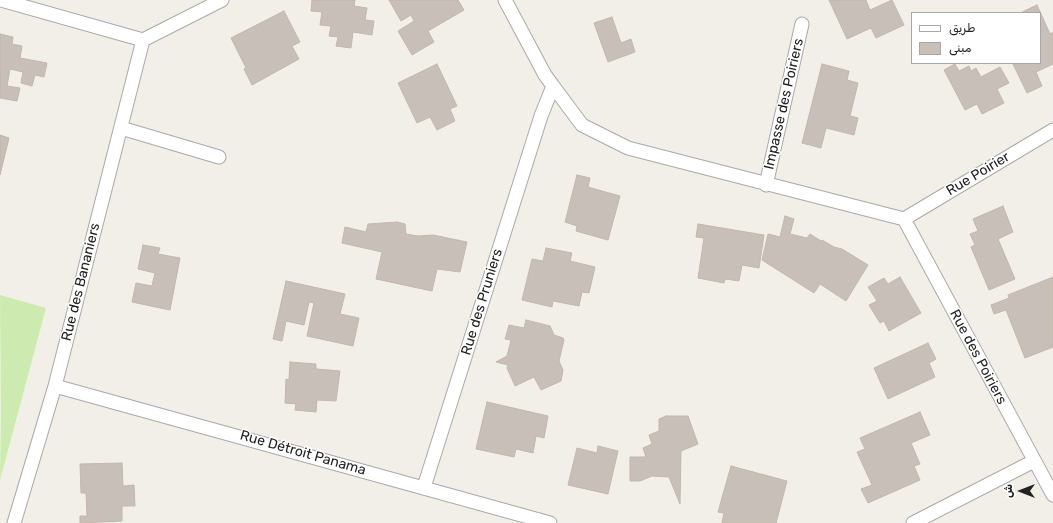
<!DOCTYPE html>
<html>
<head>
<meta charset="utf-8">
<style>
  body { margin:0 }
  #map { position:relative; width:1053px; height:523px; overflow:hidden; background:#f2efe9; font-family:Rubik,"Noto Sans Arabic",sans-serif }
  canvas { display:block }
  .legend { position:absolute; left:911px; top:12px; width:130px; height:52px; box-sizing:border-box; background:#fff; border:1px solid #a7a7a7; margin:0; padding:5px 7px; list-style:none; font-size:12px; color:#222 }
  .legend li { display:flex; align-items:center; gap:8px; height:20px }
  .legend b { width:20px; border:1px solid #a7a7a7 }
  .north { position:absolute; left:1001px; top:471px; width:40px; height:40px; -webkit-text-stroke:3px #fff; paint-order:stroke; rotate:270deg; font-size:11px; font-weight:700; line-height:16px; text-align:center; color:#222 }
  .north::after { content:''; display:block; margin:auto; width:14px; height:18px; background:#222; clip-path:polygon(50% 0,100% 100%,50% 72%,0 100%) }
</style>
</head>
<body>
<div id="map">
<canvas width="1053" height="523"></canvas>
<ul class="legend">
<li><b style="height:5px;background:#fff"></b>طريق</li>
<li><b style="height:11px;background:#c7bfb8"></b>مبنى</li>
</ul>
<div class="north">ش</div>
</div>
<script>
const ctx = document.querySelector('canvas').getContext('2d');
ctx.lineJoin = 'round';
function fill(path, color) {
  ctx.fillStyle = color;
  ctx.fill(path, 'evenodd');
}
function toPath(rows) {
  const path = new Path2D();
  for (const r of rows) {
    path.moveTo(r[0], r[1]);
    for (let i = 2; i < r.length; i += 2) path.lineTo(r[i], r[i + 1]);
  }
  return path;
}
function stroke(path, color, width, dash) {
  ctx.strokeStyle = color;
  ctx.lineWidth = width;
  ctx.lineCap = dash ? 'butt' : 'round';
  ctx.setLineDash(dash || []);
  ctx.stroke(path);
}
function label(font, color, halo, rows, align = 'center') {
  ctx.font = font + ' Rubik,sans-serif';
  ctx.lineWidth = 3;
  ctx.setLineDash([]);
  ctx.textBaseline = 'middle';
  ctx.strokeStyle = halo;
  ctx.fillStyle = color;
  for (const [text, x, y, turn = 0] of rows) {
    ctx.save();
    ctx.translate(x, y);
    ctx.rotate((+turn || 0) * Math.PI / 180);
    ctx.textAlign = isNaN(turn) ? turn : align;
    if (halo) ctx.strokeText(text, 0, 0);
    ctx.fillText(text, 0, 0);
    ctx.restore();
  }
}
const grass = toPath([
  [0,295,46,308,0,480,1,416]
]);
const building = toPath([
  [312,0,355,0,354,6,367,8,365,20,374,21,372,35,353,32,351,48,336,46,338,37,329,36,331,26,320,25,322,12,311,11,312,0],
  [389,0,458,0,464,10,428,31,434,42,412,55,398,31,414,21,411,15,401,21,389,0],
  [829,0,866,0,870,10,892,0,904,25,876,38,871,28,847,39,829,0],
  [1037,5,1050,34,1053,32,1053,64,1036,72,1042,86,1027,93,1013,64,1040,63,1040,13,1020,13,1037,5],
  [284,11,300,42,292,46,299,59,252,85,244,69,246,68,231,38,284,11],
  [612,17,621,43,631,39,635,52,608,62,594,23,612,17],
  [0,34,13,37,12,44,22,46,20,58,47,63,44,77,35,75,32,86,21,83,23,72,10,69,7,86,20,88,17,101,0,98,0,34],
  [437,64,457,106,450,109,455,121,437,130,430,117,417,123,398,83,437,64],
  [822,64,849,71,847,80,858,83,850,116,858,118,854,135,826,128,821,148,802,143,822,64],
  [955,64,959,71,969,66,971,71,976,68,981,77,1000,67,1009,83,997,89,1004,103,982,114,977,104,965,110,944,70,955,64],
  [0,135,9,138,0,175,0,135],
  [577,175,590,178,588,187,620,196,608,240,576,231,577,226,565,222,577,175],
  [1003,206,1013,232,998,239,1015,279,989,290,971,247,975,245,970,234,978,231,973,219,1003,206],
  [785,216,794,219,790,234,807,238,810,234,821,241,822,240,834,247,842,249,868,265,846,301,820,284,814,293,762,260,768,234,780,237,785,216],
  [397,222,405,224,406,234,418,236,433,235,467,242,460,272,437,269,432,291,376,279,382,252,342,243,345,227,366,232,368,224,397,222],
  [698,224,764,235,759,268,742,265,739,281,725,279,724,283,698,278,704,238,696,237,698,224],
  [143,245,160,248,158,254,180,258,170,310,132,302,136,283,152,286,155,273,138,269,143,245],
  [546,248,572,253,570,261,595,267,589,293,582,292,579,306,553,301,552,307,522,300,532,259,543,261,546,248],
  [900,277,921,313,889,331,884,321,880,323,869,305,877,301,868,287,884,278,888,284,900,277],
  [1053,277,1053,347,1025,358,1006,310,994,314,991,305,1009,298,1008,295,1053,277],
  [286,281,345,294,340,314,359,318,353,346,307,336,314,303,309,302,304,325,286,321,282,341,273,339,286,281],
  [526,320,550,326,554,335,563,338,564,340,559,361,563,370,561,381,541,390,534,377,515,386,507,368,508,365,496,362,507,356,511,340,505,339,509,325,524,328,526,320],
  [928,343,936,359,929,363,935,377,888,399,874,368,928,343],
  [290,362,316,364,316,369,340,371,336,401,317,400,316,412,295,410,296,404,285,403,286,379,289,380,290,362],
  [487,402,548,416,544,438,536,436,533,453,516,449,514,457,476,449,487,402],
  [920,412,930,435,911,443,920,464,914,466,920,480,868,503,861,489,872,485,857,452,865,449,860,438,920,412],
  [666,416,688,416,698,444,681,451,680,504,669,477,652,476,640,481,630,481,630,457,646,457,643,448,652,444,649,435,659,431,659,419,666,416],
  [598,446,618,451,608,494,568,485,577,448,597,453,598,446],
  [122,463,123,486,134,485,135,506,122,506,122,521,80,523,80,516,87,516,86,493,81,493,80,464,122,463],
  [731,466,787,481,776,523,722,523,724,513,718,512,731,466]
]);
const minor = toPath([
  [1,0,143,40,222,0],
  [553,86,582,125,628,148,904,219],
  [121,128,219,157],
  [766,185,802,24],
  [904,219,1053,495],
  [904,219,1053,130],
  [55,386,550,523],
  [424,487,541,116,553,86,545,75,505,0],
  [14,523,55,386,143,40],
  [913,523,1034,461]
]);
const streetNames = [
  ["Impasse des Poiriers",784,104,-77],
  ["Rue Poirier",978,174,-31],
  ["Rue des Bananiers",81,282,-76],
  ["Rue des Pruniers",482,302,-73],
  ["Rue des Poiriers",978,357,62],
  ["Rue Détroit Panama",303,453,16]
];
fill(grass, '#cdebb0');
fill(building, '#c7bfb8');
stroke(building, '#c4b6ab', 1);
stroke(minor, '#a9a9a9', 15);
stroke(minor, '#fff', 13);
label('14px', '#222', '#fff', streetNames);
</script>
</body>
</html>
